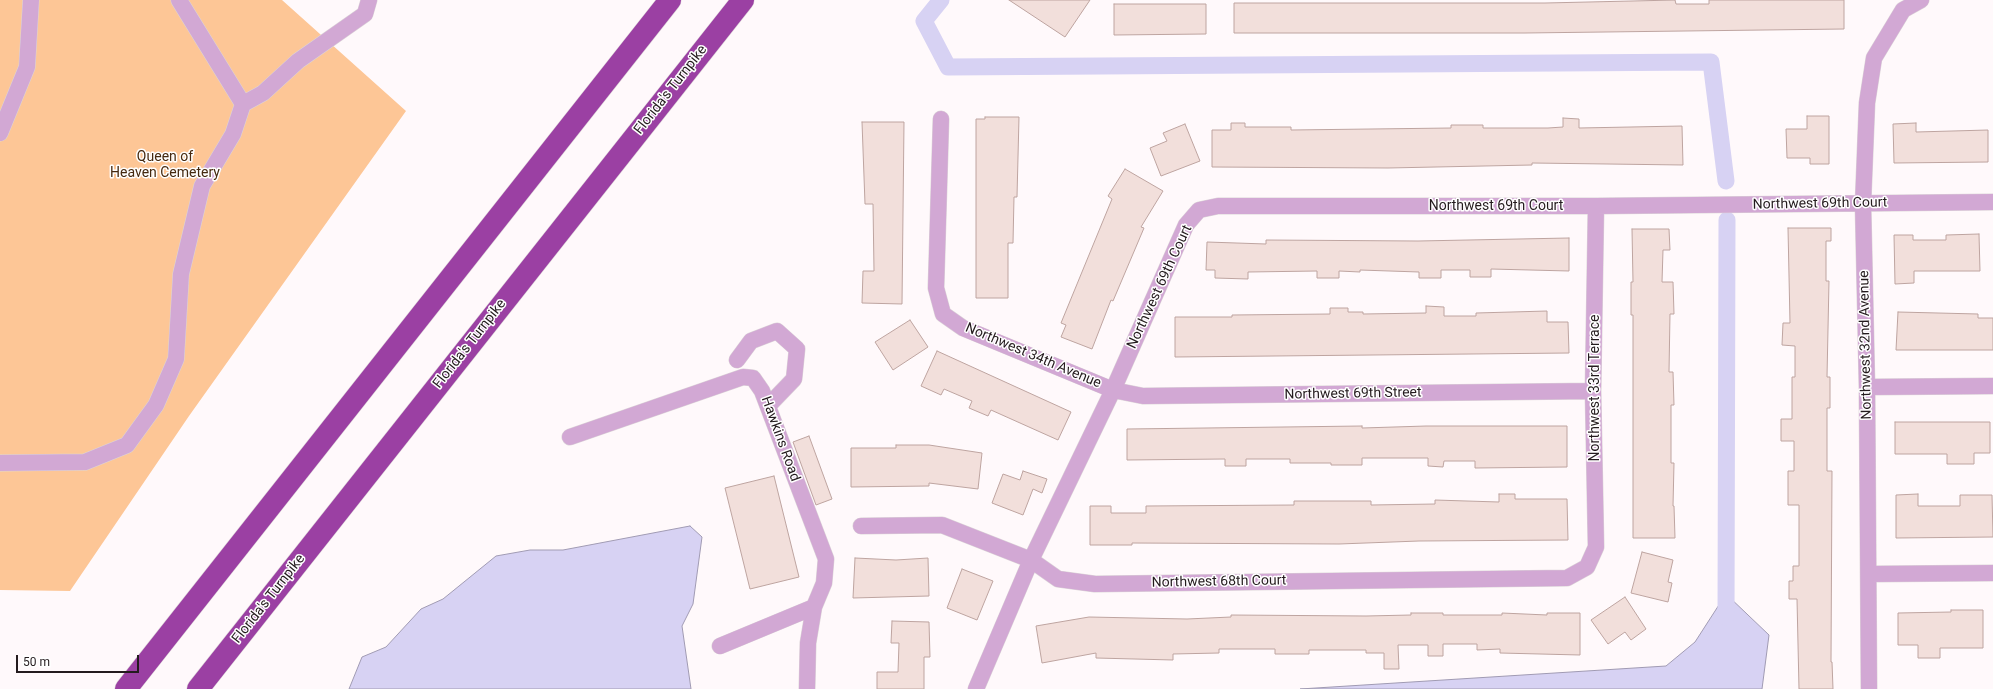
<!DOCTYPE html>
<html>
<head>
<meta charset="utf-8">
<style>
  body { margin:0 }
  #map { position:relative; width:1993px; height:689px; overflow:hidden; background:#fff9fb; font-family:Roboto,sans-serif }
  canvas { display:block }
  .scale { position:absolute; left:16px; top:655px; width:123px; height:18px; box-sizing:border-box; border:2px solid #241b1e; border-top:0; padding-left:5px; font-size:12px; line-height:14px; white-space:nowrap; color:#241b1e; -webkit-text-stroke:3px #fff; paint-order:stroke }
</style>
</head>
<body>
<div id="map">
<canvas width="1993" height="689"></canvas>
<div class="scale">50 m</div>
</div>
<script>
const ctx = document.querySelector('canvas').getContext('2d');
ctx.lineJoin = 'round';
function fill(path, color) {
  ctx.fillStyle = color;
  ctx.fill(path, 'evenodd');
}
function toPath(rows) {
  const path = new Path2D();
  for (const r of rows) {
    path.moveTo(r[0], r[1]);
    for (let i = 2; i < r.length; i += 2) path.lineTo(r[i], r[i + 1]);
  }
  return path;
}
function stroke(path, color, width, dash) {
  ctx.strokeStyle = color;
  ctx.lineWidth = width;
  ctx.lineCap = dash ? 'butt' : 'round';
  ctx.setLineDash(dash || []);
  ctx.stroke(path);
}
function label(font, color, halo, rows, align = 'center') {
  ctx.font = font + ' Roboto,sans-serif';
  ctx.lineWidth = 3;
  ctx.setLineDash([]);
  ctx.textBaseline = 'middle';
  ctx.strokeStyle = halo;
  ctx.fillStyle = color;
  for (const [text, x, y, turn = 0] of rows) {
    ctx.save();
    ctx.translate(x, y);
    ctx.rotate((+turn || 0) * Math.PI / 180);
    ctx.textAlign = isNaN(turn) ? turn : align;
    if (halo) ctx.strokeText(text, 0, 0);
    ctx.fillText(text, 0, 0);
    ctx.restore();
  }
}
const green = toPath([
  [0,0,282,0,406,111,189,416,70,591,0,590]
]);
const water = toPath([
  [690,526,702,537,693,604,682,626,691,689,349,689,362,657,386,647,421,609,443,599,496,556,530,550,563,550,690,526],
  [1726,594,1769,635,1762,689,1300,689,1666,666,1695,642,1726,594]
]);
const canal = toPath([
  [941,0,924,21,948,67,1711,62,1726,181],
  [1726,617,1727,220]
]);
const building = toPath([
  [1009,0,1090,0,1065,37,1009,0],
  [1675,0,1676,4,1709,4,1709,0,1844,0,1844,29,1525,33,1234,33,1234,3,1545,3,1675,0],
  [1114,4,1206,4,1206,34,1114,35,1114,4],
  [1807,116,1829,116,1829,164,1810,164,1810,158,1787,158,1786,129,1807,129,1807,116],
  [985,117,1019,117,1017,197,1014,197,1013,243,1008,243,1008,298,976,298,976,119,985,119,985,117],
  [1563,118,1579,119,1579,128,1682,126,1683,165,1532,163,1532,165,1388,168,1212,167,1212,130,1231,130,1231,123,1245,123,1245,127,1291,127,1291,130,1451,128,1451,125,1483,125,1483,128,1548,128,1563,127,1563,118],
  [862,122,904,122,902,304,862,303,863,271,874,271,873,204,865,204,862,122],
  [1916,123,1916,132,1988,130,1988,162,1894,163,1893,124,1916,123],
  [1185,124,1200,161,1161,176,1150,148,1167,141,1163,133,1185,124],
  [1125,169,1163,191,1141,227,1144,228,1113,301,1111,300,1092,349,1061,337,1066,325,1061,323,1112,199,1108,196,1125,169],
  [1788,228,1831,228,1831,241,1826,241,1826,281,1829,281,1827,377,1830,377,1830,408,1827,408,1827,471,1832,471,1831,662,1832,662,1833,689,1799,689,1797,599,1789,599,1789,581,1793,581,1793,566,1799,566,1799,505,1788,505,1788,471,1794,471,1794,441,1781,441,1781,419,1792,419,1792,377,1795,377,1795,346,1782,345,1783,323,1790,323,1788,228],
  [1632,229,1669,229,1670,250,1663,250,1662,282,1673,282,1674,314,1670,314,1669,372,1673,372,1674,405,1671,405,1671,463,1674,463,1673,506,1674,506,1675,538,1633,538,1633,315,1631,315,1631,282,1633,282,1632,229],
  [1979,234,1980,271,1914,271,1914,283,1895,284,1894,235,1913,235,1913,240,1946,240,1946,235,1979,234],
  [1569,238,1569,271,1491,269,1491,277,1470,277,1470,270,1441,270,1441,278,1419,278,1419,272,1360,270,1360,272,1339,271,1339,278,1317,278,1317,271,1248,272,1248,279,1215,278,1215,270,1206,270,1207,242,1266,244,1266,240,1418,241,1569,238],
  [1426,306,1444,307,1444,316,1476,316,1476,313,1547,311,1547,322,1568,322,1569,353,1175,357,1175,317,1232,317,1232,315,1330,314,1330,308,1348,308,1348,312,1363,312,1363,314,1426,313,1426,306],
  [1898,312,1978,314,1978,318,1993,318,1993,350,1896,350,1898,312],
  [910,320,928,347,893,370,875,342,910,320],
  [937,351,1071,412,1058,440,991,410,988,416,969,408,972,401,944,389,941,395,921,386,937,351],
  [1895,422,1990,422,1990,453,1974,453,1974,464,1947,464,1947,454,1895,454,1895,422],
  [1362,426,1362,428,1426,426,1567,426,1567,467,1475,468,1475,461,1444,461,1443,467,1428,466,1428,458,1362,458,1362,465,1331,465,1331,463,1290,463,1290,459,1246,459,1246,466,1225,466,1225,459,1127,460,1127,429,1362,426],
  [809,436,832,499,816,505,793,442,809,436],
  [896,445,929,445,982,453,978,489,929,483,929,486,851,487,851,448,896,448,896,445],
  [1023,471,1047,479,1042,493,1033,489,1023,515,992,503,1003,474,1020,480,1023,471],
  [774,476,799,577,750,589,725,488,774,476],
  [1499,494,1515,494,1515,499,1567,499,1568,540,1419,541,1339,544,1132,543,1132,545,1090,545,1090,506,1111,506,1111,513,1146,513,1146,506,1294,505,1294,501,1371,501,1371,505,1435,504,1435,500,1499,502,1499,494],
  [1918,494,1918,506,1960,506,1960,495,1992,495,1993,537,1896,538,1896,495,1918,494],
  [1642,552,1673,560,1668,582,1672,583,1668,602,1631,593,1642,552],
  [855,558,896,560,928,558,929,596,853,598,855,558],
  [962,569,993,581,977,620,947,608,962,569],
  [1625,597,1646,629,1631,640,1625,632,1608,644,1591,620,1625,597],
  [1951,610,1983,610,1983,648,1940,648,1940,658,1918,658,1918,645,1898,645,1898,613,1951,612,1951,610],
  [1411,613,1443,613,1443,615,1502,615,1502,613,1547,615,1547,613,1580,613,1580,655,1500,653,1500,649,1477,650,1477,644,1443,644,1443,656,1428,656,1428,645,1398,645,1399,669,1384,669,1384,653,1366,653,1366,650,1309,650,1309,654,1275,654,1275,649,1219,649,1219,653,1173,654,1173,660,1096,658,1096,653,1042,663,1036,626,1089,617,1187,619,1231,617,1231,615,1366,616,1411,615,1411,613],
  [892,621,929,622,930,657,924,657,924,689,877,689,877,672,898,672,899,643,891,643,892,621]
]);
const minor = toPath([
  [179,0,243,104],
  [941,119,936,288,943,314,963,328,1113,390,1143,396,1593,391],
  [0,133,27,67,31,0],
  [737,360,751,341,777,331,797,349,794,379,768,406],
  [1867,387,1993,386],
  [570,437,743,377,753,378,762,391,826,559,824,583,814,607,808,643,807,689],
  [0,463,85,462,127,445,156,405,176,359,181,274,202,186,233,134,243,104,263,93,298,61,365,14,369,0],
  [861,526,942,525,1031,560,1058,579,1095,584,1567,578,1587,567,1596,547,1593,391,1596,206],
  [1869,574,1993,573],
  [720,646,814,607],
  [976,689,1031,560,1113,390,1186,225,1199,210,1218,206,1596,206,1993,202],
  [1869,689,1867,387,1863,204,1867,103,1874,58,1903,10,1921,0]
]);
const highway = toPath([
  [126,689,670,0],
  [198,689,743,0]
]);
const streetNames = [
  ["Florida's Turnpike",671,90,-52],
  ["Northwest 69th Court",1820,204,-1],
  ["Northwest 69th Court",1496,206],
  ["Northwest 69th Court",1160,287,-65],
  ["Florida's Turnpike",470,344,-52],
  ["Northwest 32nd Avenue",1866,345,-91],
  ["Northwest 34th Avenue",1033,356,23],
  ["Northwest 33rd Terrace",1595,388,-90],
  ["Northwest 69th Street",1353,394,-1],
  ["Hawkins Road",780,439,70],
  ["Northwest 68th Court",1219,582,-1],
  ["Florida's Turnpike",269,599,-52]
];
const parkNames = [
  ["Queen of",165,157],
  ["Heaven Cemetery",165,173]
];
fill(green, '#fdc696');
fill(water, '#d7d2f3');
stroke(water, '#a19bb3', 1);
stroke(canal, '#d7d2f3', 17);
fill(building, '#f2dfdb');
stroke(building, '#bea4a0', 1);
stroke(minor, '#dcd5d8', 17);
stroke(highway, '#dcd5d8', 23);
stroke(minor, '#d2a8d4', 16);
stroke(highway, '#9b40a3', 22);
label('14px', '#241b1e', '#fff', streetNames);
label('14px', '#45290f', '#fff', parkNames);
</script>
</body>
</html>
